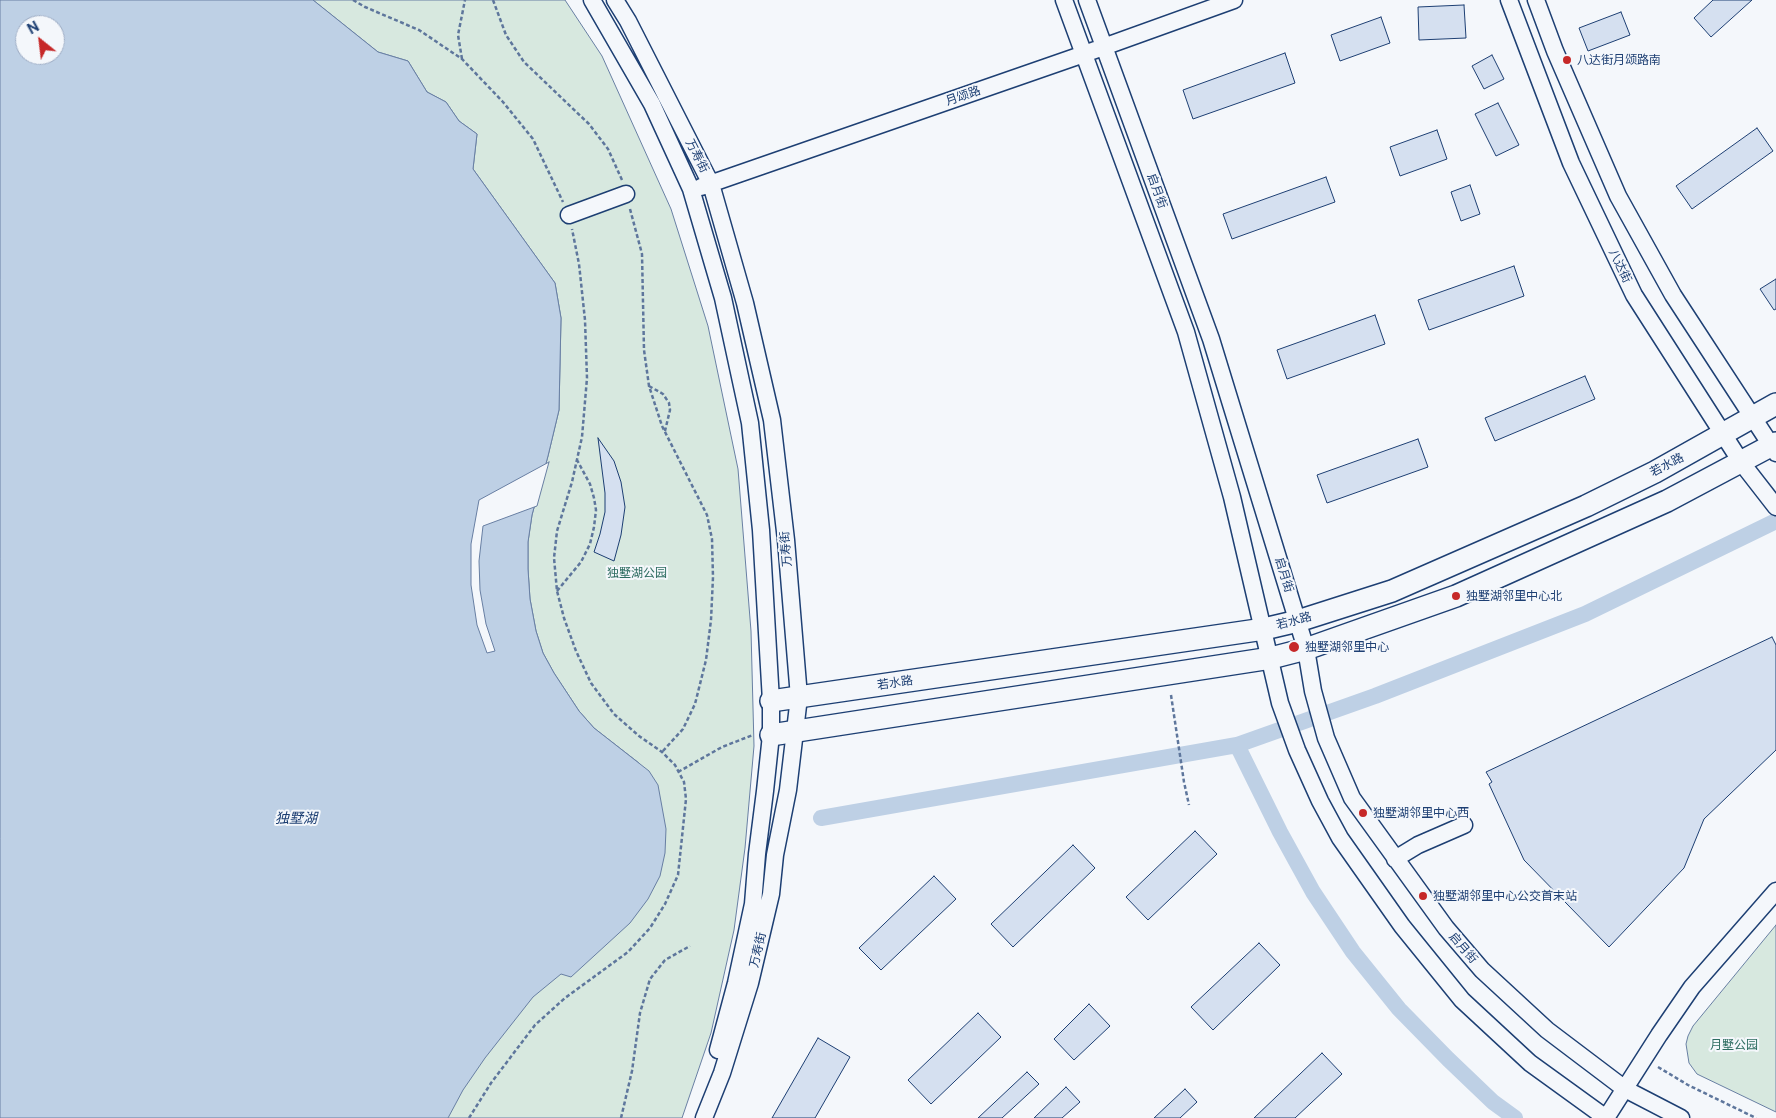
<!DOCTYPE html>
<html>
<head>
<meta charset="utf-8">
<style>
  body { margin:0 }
  #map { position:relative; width:1776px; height:1118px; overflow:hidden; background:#f4f7fb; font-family:"Public Sans",sans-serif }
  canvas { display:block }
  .north { position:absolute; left:15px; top:15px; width:50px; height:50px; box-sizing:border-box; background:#f4f7fb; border:1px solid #9eadc5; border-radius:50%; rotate:331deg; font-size:14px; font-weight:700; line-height:20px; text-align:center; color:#1d3f73 }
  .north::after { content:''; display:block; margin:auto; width:18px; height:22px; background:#c62828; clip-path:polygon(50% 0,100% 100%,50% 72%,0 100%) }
</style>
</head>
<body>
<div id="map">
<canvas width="1776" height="1118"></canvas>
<div class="north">N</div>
</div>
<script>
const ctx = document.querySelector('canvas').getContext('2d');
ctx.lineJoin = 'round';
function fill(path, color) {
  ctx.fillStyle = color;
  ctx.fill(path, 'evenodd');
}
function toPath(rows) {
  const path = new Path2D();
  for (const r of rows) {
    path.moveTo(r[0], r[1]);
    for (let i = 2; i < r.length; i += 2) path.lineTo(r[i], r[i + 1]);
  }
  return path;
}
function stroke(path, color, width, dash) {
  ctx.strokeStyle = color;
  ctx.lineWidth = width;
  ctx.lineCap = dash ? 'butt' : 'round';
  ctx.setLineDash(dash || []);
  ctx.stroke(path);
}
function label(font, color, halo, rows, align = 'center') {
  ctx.font = font + ' "Public Sans","Noto Sans SC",sans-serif';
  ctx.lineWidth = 4;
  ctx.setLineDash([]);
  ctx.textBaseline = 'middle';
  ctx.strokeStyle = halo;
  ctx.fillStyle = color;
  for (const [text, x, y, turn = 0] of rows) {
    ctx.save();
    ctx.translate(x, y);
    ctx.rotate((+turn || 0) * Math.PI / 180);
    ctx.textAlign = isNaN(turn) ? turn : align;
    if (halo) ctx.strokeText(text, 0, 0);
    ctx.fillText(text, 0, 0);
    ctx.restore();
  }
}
const green = toPath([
  [313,0,565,0,602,56,671,209,708,326,738,469,751,631,754,746,745,848,734,930,711,1033,682,1118,440,1118,639,763,594,728,579,711,554,673,543,653,536,631,530,599,528,569,528,542,532,515,548,456,559,410,561,318,555,283,473,169,477,134,459,121,446,102,427,92,408,61,378,52,313,0],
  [1776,925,1776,1112,1697,1074,1689,1063,1686,1044,1688,1036,1693,1026,1776,925]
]);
const water = toPath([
  [0,0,313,0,378,52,408,61,427,92,446,102,459,121,477,134,473,169,555,283,561,318,559,410,548,456,532,515,528,542,528,569,530,599,536,631,543,653,554,673,579,711,594,728,649,771,658,785,666,829,665,853,660,876,648,899,630,923,571,977,561,974,533,997,485,1058,463,1090,448,1118,0,1118,0,0],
  [25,25,55,25,55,55,25,55,25,25]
]);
const pier = toPath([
  [549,462,537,506,483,526,479,561,480,590,486,624,495,651,487,653,477,625,471,585,471,544,479,500,549,462]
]);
const canal = toPath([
  [1237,745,1280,832,1313,892,1353,952,1399,1009,1448,1059,1493,1102,1515,1118],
  [821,818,1237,745,1375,696,1585,614,1776,521]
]);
const building = toPath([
  [1713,0,1752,0,1711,37,1694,18,1713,0],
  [1464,5,1466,38,1419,40,1418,7,1464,5],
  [1621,12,1630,35,1588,51,1579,28,1621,12],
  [1381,17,1390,43,1340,61,1331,35,1381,17],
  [1285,53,1295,83,1193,119,1183,90,1285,53],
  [1492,55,1504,79,1484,89,1472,66,1492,55],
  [1498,103,1519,145,1496,156,1475,114,1498,103],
  [1757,128,1773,151,1692,209,1676,186,1757,128],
  [1437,130,1447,159,1400,176,1390,147,1437,130],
  [1326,177,1335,202,1232,239,1223,214,1326,177],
  [1470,185,1480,214,1461,221,1451,192,1470,185],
  [1514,266,1524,296,1429,330,1418,300,1514,266],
  [1776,279,1776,309,1774,310,1760,289,1776,279],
  [1375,315,1385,344,1287,379,1277,350,1375,315],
  [1585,376,1595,399,1495,441,1485,418,1585,376],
  [598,438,614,461,621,482,625,507,621,535,614,561,594,552,600,534,605,512,605,493,598,438],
  [1418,439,1428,467,1327,503,1317,475,1418,439],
  [1772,637,1776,645,1776,750,1704,819,1684,868,1609,947,1524,860,1489,784,1492,782,1486,772,1772,637],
  [1195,831,1217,854,1148,920,1126,897,1195,831],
  [1073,845,1095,868,1013,947,991,924,1073,845],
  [934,876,956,899,881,970,859,948,934,876],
  [1259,943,1280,965,1213,1030,1191,1007,1259,943],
  [1089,1004,1110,1026,1074,1060,1054,1039,1089,1004],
  [978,1013,1001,1037,931,1104,908,1080,978,1013],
  [818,1038,850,1057,815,1118,772,1118,818,1038],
  [1322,1053,1342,1074,1295,1118,1254,1118,1322,1053],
  [1027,1072,1039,1084,1002,1118,978,1118,1027,1072],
  [1066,1087,1080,1102,1062,1118,1034,1118,1066,1087],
  [1185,1089,1197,1102,1180,1118,1154,1118,1185,1089]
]);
const path = toPath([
  [353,0,365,7,419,30,462,59,503,102,533,139,563,202],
  [493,0,506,35,524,62,589,124,608,149,622,180],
  [462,59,458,35,465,0],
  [630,209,642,254,644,350,649,386,662,426,707,515,712,539,713,577,711,620,706,660,695,704,683,729,662,752],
  [649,386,663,394,669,403,670,410,665,431],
  [557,591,581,562,590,544,594,527,596,510,594,498,590,484,577,460],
  [1171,695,1184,782,1189,805],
  [678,772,722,747,753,735],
  [1658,1067,1688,1085,1756,1118],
  [469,1118,491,1083,535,1025,565,998,628,952,650,928,665,904,678,875,686,799,684,782,675,765,662,752,639,736,614,714,591,683,576,651,564,618,557,591,554,558,557,531,572,482,582,437,587,378,585,320,579,264,572,229],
  [621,1118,632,1071,640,1013,650,979,665,960,690,946]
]);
const minor = toPath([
  [592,0,652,104,691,189,723,298,750,423,761,530,771,701,771,735,765,791,757,854,753,904,736,983,718,1050],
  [615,0,628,21,711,184,745,303,772,420,786,540,799,697,788,790,775,855,771,894,750,983,722,1073,704,1118],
  [1064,0,1186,332,1232,497,1280,703,1297,750,1320,801,1340,838,1402,926,1462,1000,1530,1063,1606,1118],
  [1087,0,1211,339,1306,649,1313,691,1326,738,1352,798,1446,928,1482,970,1547,1030,1625,1089,1681,1118],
  [1509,0,1571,163,1634,295,1741,462,1776,507],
  [1536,0,1555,51,1618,196,1673,295,1776,453],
  [701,187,1084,54,1234,0],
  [569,215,626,194],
  [1395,859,1418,845,1464,825],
  [1606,1118,1659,1035,1692,987,1776,891]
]);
const major = toPath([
  [771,701,1264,629,1298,621,1392,591,1586,506,1655,472,1776,404],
  [771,735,1271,658,1306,649,1456,596,1667,501,1776,443]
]);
const markers = [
  [1567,60,5,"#c62828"],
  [1456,596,5,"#c62828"],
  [1294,647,6,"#c62828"],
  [1363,813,5,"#c62828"],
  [1423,896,5,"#c62828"]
];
const poiNames = [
  ["八达街月颂路南",1577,60],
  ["独墅湖邻里中心北",1466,596],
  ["独墅湖邻里中心",1305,647],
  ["独墅湖邻里中心西",1373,813],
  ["独墅湖邻里中心公交首末站",1433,896]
];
const streetNames = [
  ["月颂路",963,96,-19],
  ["万寿街",697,156,63],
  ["启月街",1157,191,70],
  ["八达街",1620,266,64],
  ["若水路",1667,465,-28],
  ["万寿街",786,549,-95],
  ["启月街",1284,575,73],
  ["若水路",1294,621,-15],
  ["若水路",895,683,-8],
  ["启月街",1463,948,49],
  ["万寿街",758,950,-77]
];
const parkNames = [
  ["独墅湖公园",637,573],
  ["月墅公园",1734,1045]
];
const waterNames = [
  ["独墅湖",296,819]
];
fill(green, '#d7e8df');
stroke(green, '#687fa3', 1);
fill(water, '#bed0e5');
stroke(water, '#687fa3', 1);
fill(pier, '#f4f7fb');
stroke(pier, '#687fa3', 1);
stroke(canal, '#bed0e5', 16);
fill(building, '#d5e0f0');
stroke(building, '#1d3f73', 1);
stroke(minor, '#1d3f73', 19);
stroke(major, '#1d3f73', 24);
stroke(path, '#5e769c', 2.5, [4, 2.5]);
stroke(minor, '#f4f7fb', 16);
stroke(major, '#f4f7fb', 21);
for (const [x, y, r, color] of markers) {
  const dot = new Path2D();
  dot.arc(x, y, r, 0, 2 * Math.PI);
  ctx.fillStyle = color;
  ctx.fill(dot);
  stroke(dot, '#f4f7fb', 2);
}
label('12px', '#1d3f73', '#f4f7fb', poiNames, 'left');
label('12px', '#1d3f73', '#f4f7fb', streetNames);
label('12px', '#2c6c60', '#f4f7fb', parkNames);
label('italic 14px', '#1d3f73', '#f4f7fb', waterNames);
</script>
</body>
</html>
